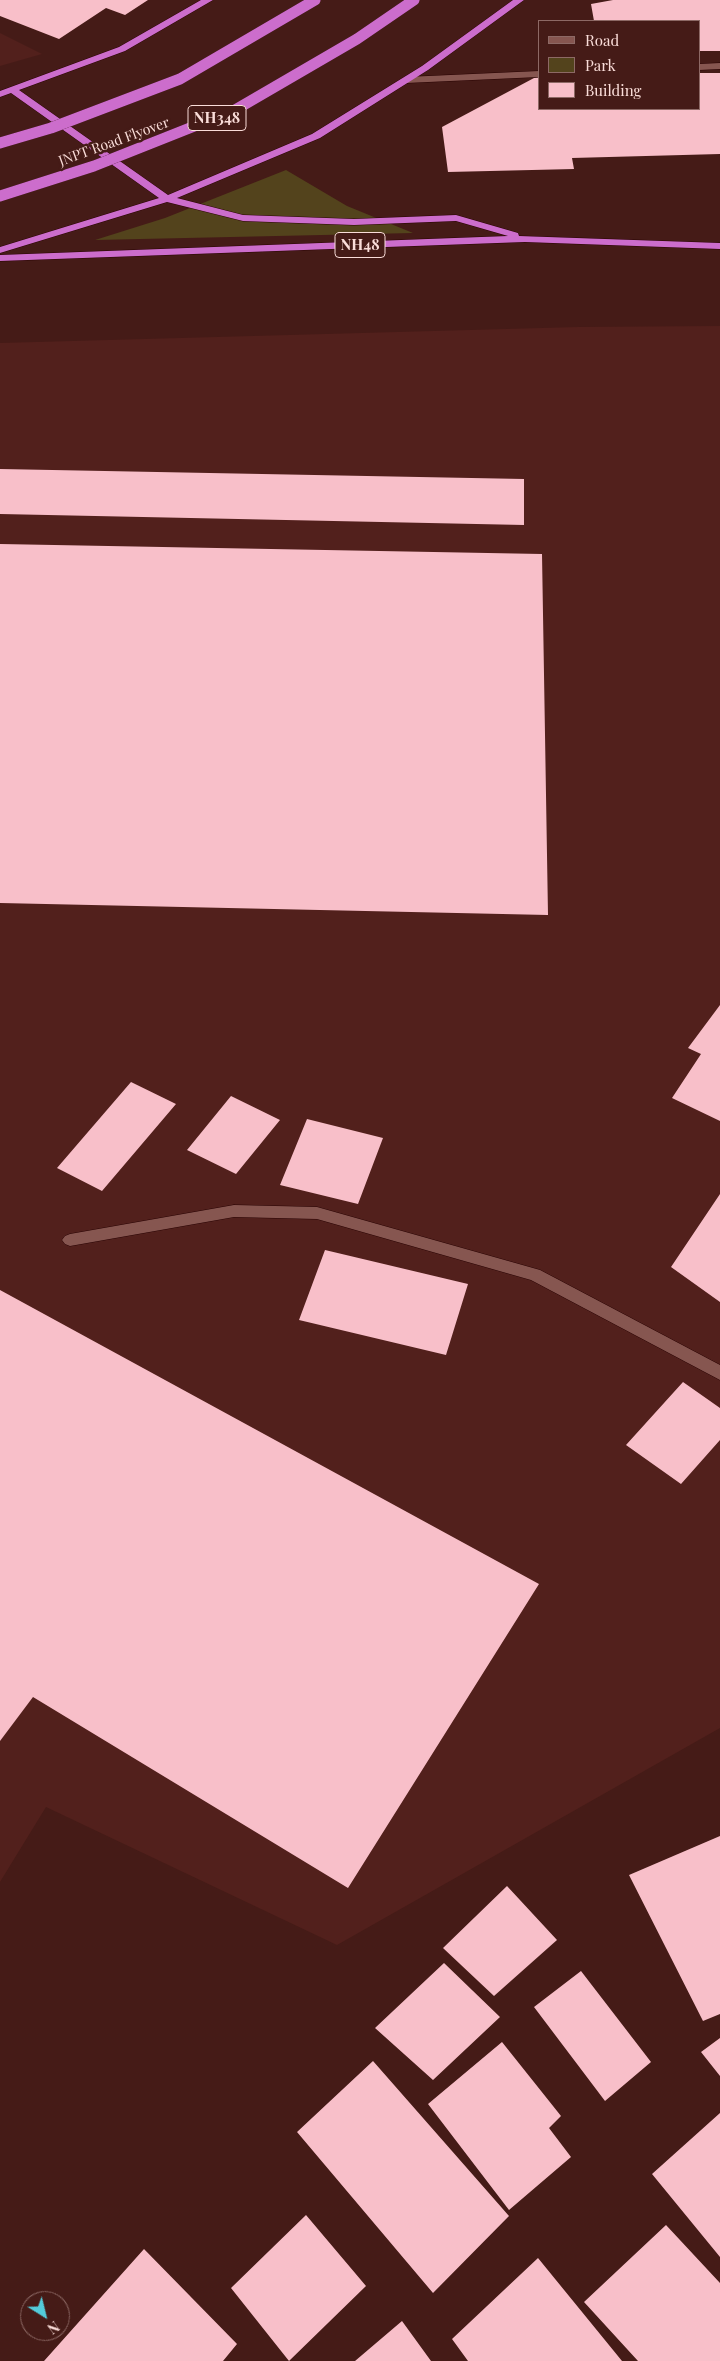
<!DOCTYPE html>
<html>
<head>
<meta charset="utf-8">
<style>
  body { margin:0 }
  #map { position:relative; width:720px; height:2361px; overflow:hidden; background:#451b17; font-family:"Playfair Display",serif }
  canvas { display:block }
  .legend { position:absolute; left:538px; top:20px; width:162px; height:90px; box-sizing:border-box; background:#451b17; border:1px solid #8d6965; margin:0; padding:6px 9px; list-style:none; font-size:15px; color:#faddd9 }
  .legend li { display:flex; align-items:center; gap:10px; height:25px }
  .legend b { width:25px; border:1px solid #8d6965 }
  .north { position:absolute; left:20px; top:2291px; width:50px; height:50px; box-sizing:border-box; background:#451b17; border:1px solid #8d6965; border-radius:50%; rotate:144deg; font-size:14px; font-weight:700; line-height:20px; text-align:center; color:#faddd9 }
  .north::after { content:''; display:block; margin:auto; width:18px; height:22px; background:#53cbda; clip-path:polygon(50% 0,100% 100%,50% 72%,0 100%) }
</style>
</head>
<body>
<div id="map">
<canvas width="720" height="2361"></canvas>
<ul class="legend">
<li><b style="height:6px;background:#865650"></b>Road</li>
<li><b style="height:14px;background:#53431c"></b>Park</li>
<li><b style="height:14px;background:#f8bfc9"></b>Building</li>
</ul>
<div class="north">N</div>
</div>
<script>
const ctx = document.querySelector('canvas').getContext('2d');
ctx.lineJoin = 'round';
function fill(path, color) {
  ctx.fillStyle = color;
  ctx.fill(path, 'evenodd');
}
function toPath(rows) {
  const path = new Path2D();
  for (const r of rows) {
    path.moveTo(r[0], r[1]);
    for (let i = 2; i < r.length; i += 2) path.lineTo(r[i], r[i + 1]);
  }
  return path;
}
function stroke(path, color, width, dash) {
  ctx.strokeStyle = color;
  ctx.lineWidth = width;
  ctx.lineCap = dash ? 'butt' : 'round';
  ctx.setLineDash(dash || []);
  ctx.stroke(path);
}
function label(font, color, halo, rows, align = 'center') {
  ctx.font = font + ' "Playfair Display",serif';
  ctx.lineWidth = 5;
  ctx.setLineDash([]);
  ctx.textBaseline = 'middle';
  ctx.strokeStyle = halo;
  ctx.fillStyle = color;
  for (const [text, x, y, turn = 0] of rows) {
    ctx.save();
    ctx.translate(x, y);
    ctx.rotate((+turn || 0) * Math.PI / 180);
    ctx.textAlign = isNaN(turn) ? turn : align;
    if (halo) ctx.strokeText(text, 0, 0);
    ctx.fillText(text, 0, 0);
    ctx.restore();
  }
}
const built = toPath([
  [0,33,42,54,0,66],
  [720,326,720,1728,337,1945,46,1807,0,1882,0,343,578,327]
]);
const green = toPath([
  [286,170,347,206,413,233,95,240,165,218]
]);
const building = toPath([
  [0,0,148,0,125,15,106,8,59,39,0,16],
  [613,0,720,0,720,51,699,51,699,21,594,21,591,4],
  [699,73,720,73,720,154,572,158,574,169,448,172,442,127,534,78,539,77,539,109,699,109],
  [0,469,524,479,524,525,0,514],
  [0,544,542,554,548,915,0,903],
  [720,1005,720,1121,672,1098,701,1054,688,1048],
  [131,1082,176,1104,102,1191,57,1168],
  [231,1096,280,1120,236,1174,187,1150],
  [307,1119,383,1138,358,1204,280,1185],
  [720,1194,720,1302,671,1267],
  [325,1250,468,1284,446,1355,299,1320],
  [0,1290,539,1584,348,1888,33,1697,0,1741],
  [683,1382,720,1408,720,1440,681,1484,626,1445],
  [720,1836,720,2014,703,2021,629,1875],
  [507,1886,557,1940,494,1996,443,1948],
  [444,1963,500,2017,433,2080,375,2028],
  [581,1971,651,2062,605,2101,534,2007],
  [720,2038,720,2076,701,2052],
  [502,2042,561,2116,549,2128,571,2157,509,2210,428,2104],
  [373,2061,509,2216,433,2293,297,2132],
  [720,2113,720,2257,652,2174],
  [306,2215,366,2286,289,2361,231,2288],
  [666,2225,720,2283,720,2361,638,2361,584,2302],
  [144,2249,237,2344,223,2361,44,2361],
  [538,2258,622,2361,468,2361,452,2339],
  [402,2321,431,2361,355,2361]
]);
const lane = toPath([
  [720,63,720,69,699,70,699,64,720,63],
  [539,71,539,77,406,83,401,80,406,77,539,71]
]);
const street = toPath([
  [234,1205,317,1207,540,1270,720,1365,720,1380,531,1280,317,1219,234,1217,70,1246,65,1244,62,1240,65,1236,70,1234,234,1205]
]);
const highway = toPath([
  [201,0,213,0,125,51,19,90,168,195,312,134,422,66,513,0,524,0,428,70,320,138,177,198,243,215,354,219,456,215,518,233,519,236,720,243,720,249,525,242,0,261,0,255,508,236,456,221,354,225,243,221,167,202,0,253,0,247,159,198,11,93,0,97,0,91,119,47,201,0]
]);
const highwayBridge = toPath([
  [0,143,51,128,180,79,315,0],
  [0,196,94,166,235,110,357,39,414,0]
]);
const farStreetnames = [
  ["JNPT Road Flyover",114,142,-20]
];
const shields = [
  [217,118,58],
  [360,245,50]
];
const shieldNames = [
  ["NH348",217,118],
  ["NH48",360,245]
];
fill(built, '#52201c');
fill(green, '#53431c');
fill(building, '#f8bfc9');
stroke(lane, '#290303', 1);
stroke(street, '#290303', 1);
stroke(highway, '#290303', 1);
fill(lane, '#865650');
fill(street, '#865650');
fill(highway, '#cc6dcc');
stroke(highwayBridge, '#290303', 11, []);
stroke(highwayBridge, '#cc6dcc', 11);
label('14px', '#faddd9', '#451b17', farStreetnames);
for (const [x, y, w] of shields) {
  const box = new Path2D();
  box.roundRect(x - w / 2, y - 12.5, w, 25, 4);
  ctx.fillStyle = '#451b17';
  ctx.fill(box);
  stroke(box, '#faddd9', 1);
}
label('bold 15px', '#faddd9', null, shieldNames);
</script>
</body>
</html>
